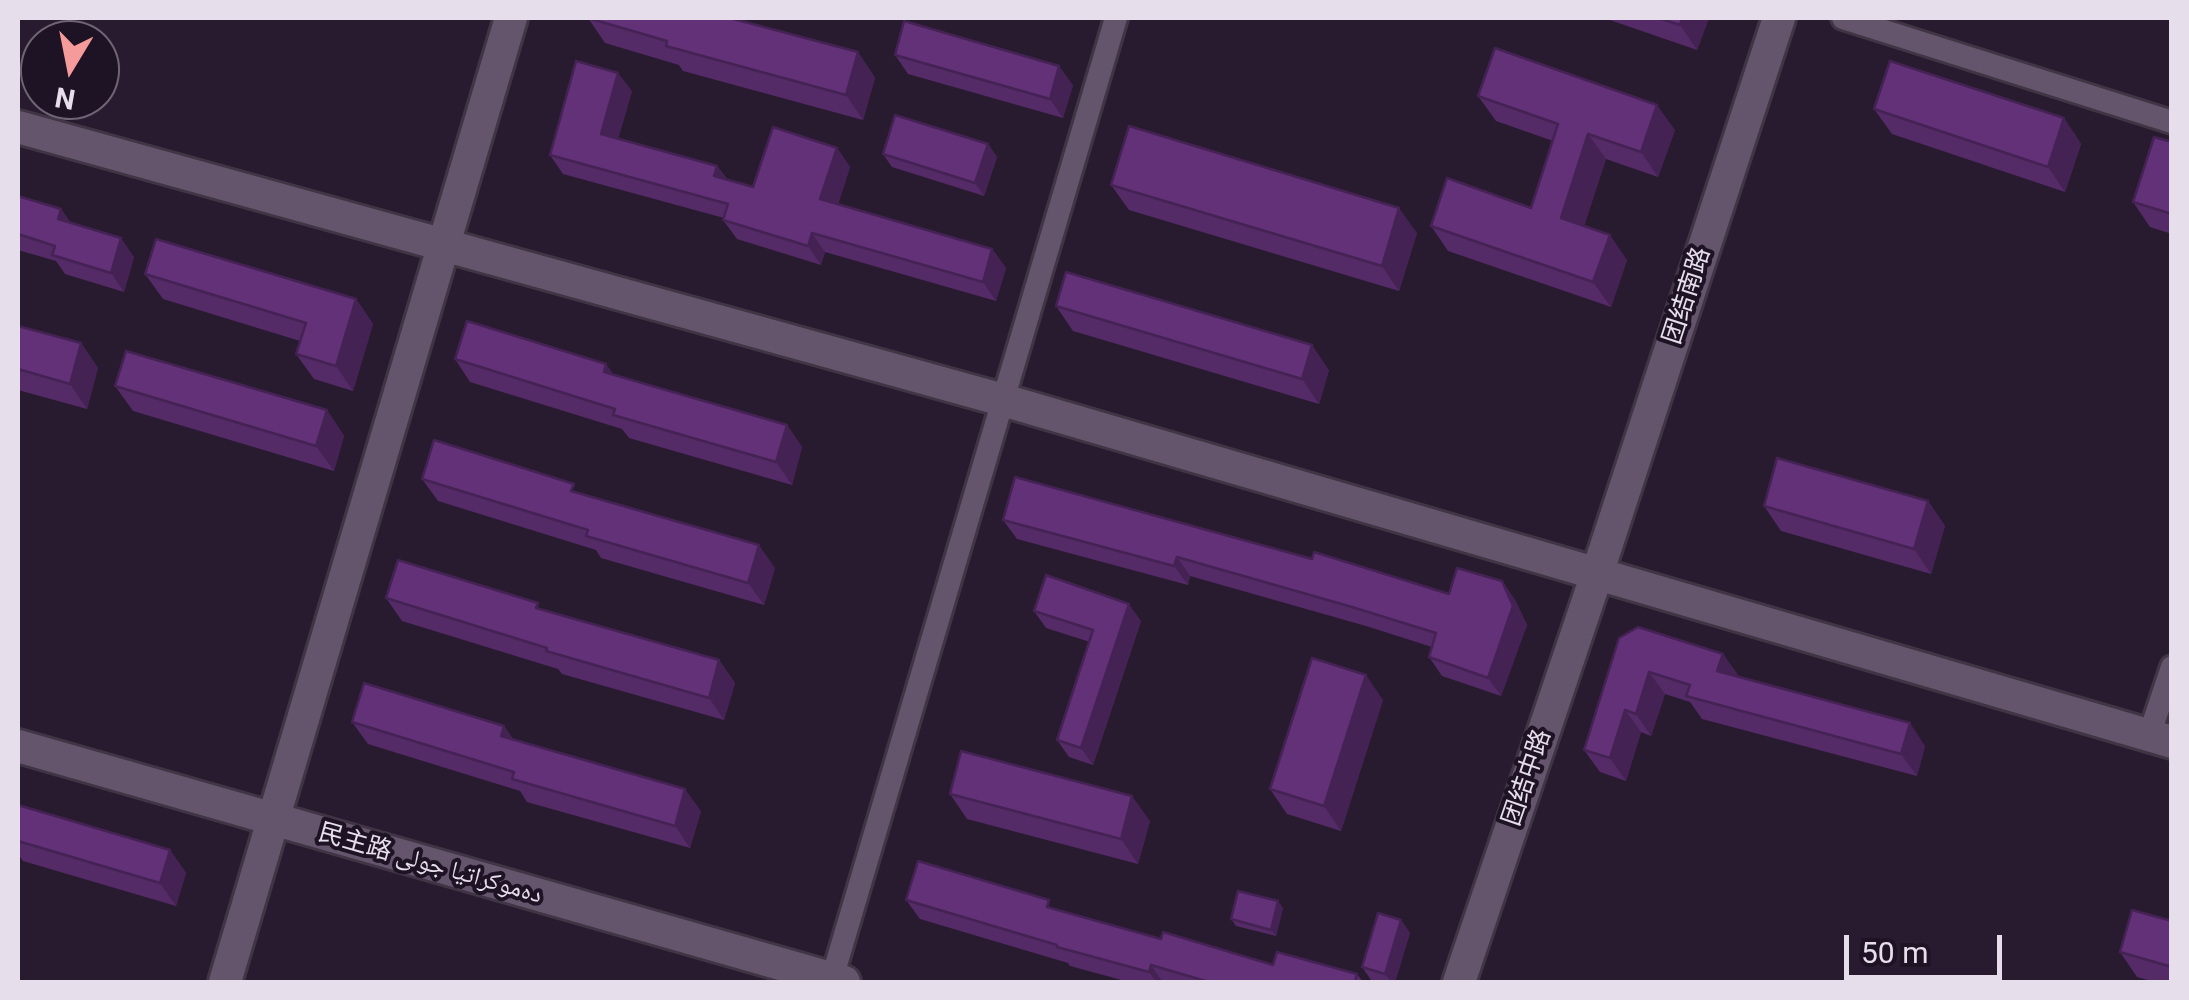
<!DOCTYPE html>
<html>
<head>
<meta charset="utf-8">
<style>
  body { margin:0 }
  #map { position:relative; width:2189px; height:1000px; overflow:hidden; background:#281b2f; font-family:Roboto,sans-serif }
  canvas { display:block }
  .frame { position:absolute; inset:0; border:20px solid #e7deeb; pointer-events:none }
  .north { position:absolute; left:20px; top:20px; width:100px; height:100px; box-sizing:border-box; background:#1e1225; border:2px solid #6e6474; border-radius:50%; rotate:190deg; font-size:28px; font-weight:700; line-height:40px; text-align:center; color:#e7deeb }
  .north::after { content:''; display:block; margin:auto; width:35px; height:45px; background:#f59b9b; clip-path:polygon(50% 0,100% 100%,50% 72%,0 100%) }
  .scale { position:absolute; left:1844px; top:935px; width:158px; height:45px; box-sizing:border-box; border:5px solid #e7deeb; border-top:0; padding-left:12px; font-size:30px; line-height:35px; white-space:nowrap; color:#e7deeb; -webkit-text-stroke:8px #1e1225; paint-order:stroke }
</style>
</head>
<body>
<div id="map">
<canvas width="2189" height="1000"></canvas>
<div class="frame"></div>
<div class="north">N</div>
<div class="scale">50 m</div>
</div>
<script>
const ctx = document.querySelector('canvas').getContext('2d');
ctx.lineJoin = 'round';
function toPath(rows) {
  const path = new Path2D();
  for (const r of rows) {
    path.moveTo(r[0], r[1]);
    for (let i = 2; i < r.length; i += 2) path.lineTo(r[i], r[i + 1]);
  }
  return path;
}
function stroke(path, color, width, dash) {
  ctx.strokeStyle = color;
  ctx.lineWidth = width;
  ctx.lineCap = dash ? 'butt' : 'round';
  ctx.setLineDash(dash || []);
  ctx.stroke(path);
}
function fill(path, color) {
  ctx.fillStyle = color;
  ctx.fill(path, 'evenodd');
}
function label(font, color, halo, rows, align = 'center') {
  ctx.font = font + ' Roboto,"Noto Naskh Arabic","Noto Sans SC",sans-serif';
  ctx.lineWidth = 8;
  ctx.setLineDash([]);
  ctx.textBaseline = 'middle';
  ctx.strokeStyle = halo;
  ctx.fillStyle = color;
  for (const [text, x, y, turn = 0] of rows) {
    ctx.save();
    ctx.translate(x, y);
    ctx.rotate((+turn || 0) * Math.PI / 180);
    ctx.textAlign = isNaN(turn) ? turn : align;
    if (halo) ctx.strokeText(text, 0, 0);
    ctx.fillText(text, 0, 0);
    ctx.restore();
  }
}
const street = toPath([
  [1843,18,2172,122],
  [2149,736,2172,667],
  [831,982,1116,18]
]);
const secondary = toPath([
  [18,127,1003,400,2172,742],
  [18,746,844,982],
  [225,982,511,18],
  [1459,982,1597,574,1779,18]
]);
const wall = toPath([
  [588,18,858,52,875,78,863,120,683,71,679,65,605,43],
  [1604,18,1709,18,1697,50],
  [895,55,1073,85,1063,118,908,74],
  [632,91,618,139,717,166,727,179,753,187,837,148,850,167,838,204,992,249,1006,268,996,301,825,252,821,265,737,239,723,220,724,218,563,174,550,155],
  [1478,96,1675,130,1658,177,1606,159,1584,226,1627,260,1611,307,1448,251,1431,226,1531,208,1553,141,1496,121],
  [1874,109,2064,118,2081,144,2065,192,1892,134],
  [2172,142,2172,234,2150,227,2133,202],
  [988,144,997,157,984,196,892,167,883,154],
  [1111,185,1417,233,1399,291,1129,210],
  [18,196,61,209,70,222,134,257,124,292,65,274,56,261,18,250],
  [145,274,356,299,373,324,353,391,314,379,296,354,300,341,163,299],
  [1056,306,1329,370,1319,404,1073,331],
  [18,326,81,343,98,368,87,409,18,390],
  [455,359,614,375,787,425,802,447,792,485,629,438,622,429,470,382],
  [115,386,327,410,344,436,334,471,133,411],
  [422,479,581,494,775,568,764,605,601,558,596,550,438,501],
  [1928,501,1945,526,1931,574,1781,531,1764,506],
  [1003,520,1312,559,1449,594,1502,581,1515,600,1527,625,1501,696,1442,676,1429,657,1432,647,1366,626,1190,576,1188,585,1017,539],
  [386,598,542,610,719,660,735,683,724,720,562,674,558,669,402,621],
  [1034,611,1141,621,1093,765,1069,757,1057,740,1090,642,1046,628],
  [1619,638,1723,654,1738,677,1925,746,1917,776,1702,719,1690,702,1665,694,1651,736,1641,732,1626,781,1600,772,1584,750],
  [1383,700,1341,831,1287,814,1270,789],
  [352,722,504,726,513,739,701,811,690,848,527,802,520,791,368,744],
  [950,794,1150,821,1138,864,967,819],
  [18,805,170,850,186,873,176,906,23,861,20,857,18,856],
  [906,900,1056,910,1161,939,1273,965,1357,974,1363,982,1129,982,1070,966,1068,963,920,919],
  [1283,908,1276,936,1236,926,1231,919],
  [1401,920,1410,933,1395,982,1380,982,1371,980,1362,967],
  [2172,921,2172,982,2155,982,2137,977,2120,952]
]);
const shadedWall = toPath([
  [1682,18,1709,18,1697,50,1680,25],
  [858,52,875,78,863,120,846,95],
  [1059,66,1073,85,1063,118,1050,99],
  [618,73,632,91,614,153,601,134],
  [1657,105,1675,130,1658,177,1641,152],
  [2064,118,2081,144,2065,192,2048,167],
  [1588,134,1606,159,1578,243,1561,218],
  [988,144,997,157,984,196,975,183],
  [837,148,850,167,834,218,820,199],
  [717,166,730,185,714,176],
  [1399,208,1417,233,1399,291,1382,266],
  [61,209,74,229,58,219],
  [812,233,825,252,821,265,808,246],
  [1610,235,1627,260,1611,307,1593,282],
  [121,238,134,257,124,292,111,273],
  [992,249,1006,268,996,301,983,282],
  [356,299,373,324,353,391,336,366],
  [81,343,98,368,87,409,70,384],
  [1312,345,1329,370,1319,404,1302,379],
  [606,364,622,386,604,372],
  [327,410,344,436,334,471,316,446],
  [787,425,802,447,792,485,776,462],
  [1928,501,1945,526,1931,574,1914,549],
  [759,545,775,568,764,605,748,583],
  [1177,557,1190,576,1188,585,1174,566],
  [1502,581,1515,600,1527,625,1501,696,1488,678],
  [1129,604,1141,621,1093,765,1081,748],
  [1723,654,1739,676,1733,694,1717,671],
  [719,660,735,683,724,720,709,698],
  [1649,672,1665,694,1651,736,1636,714],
  [1366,675,1383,700,1341,831,1324,806],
  [1625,710,1641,732,1626,781,1610,758],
  [1910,723,1925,746,1917,776,1901,754],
  [504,726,519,748,501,736],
  [685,789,701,811,690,848,675,826],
  [1132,796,1150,821,1138,864,1121,839],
  [170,850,186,873,176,906,160,883],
  [1278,901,1283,908,1276,936,1271,930],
  [1401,920,1410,933,1395,982,1391,982,1385,974],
  [1151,965,1163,982,1156,982,1149,972]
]);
const building = toPath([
  [588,18,730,18,858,52,846,95,666,46,667,41,588,18],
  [1658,18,1682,18,1680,25,1658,18],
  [904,21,1059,66,1050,99,895,55,904,21],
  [1495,48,1657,105,1641,152,1588,134,1561,218,1610,235,1593,282,1431,226,1447,178,1531,208,1558,124,1478,96,1495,48],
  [576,61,618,73,601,134,717,166,714,176,753,187,773,127,837,148,820,199,992,249,983,282,812,233,808,246,723,220,728,204,550,155,576,61],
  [1890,61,2064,118,2048,167,1874,109,1890,61],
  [895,115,988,144,975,183,883,154,895,115],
  [1129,126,1399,208,1382,266,1111,185,1129,126],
  [2154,137,2172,142,2172,214,2133,202,2154,137],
  [18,196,61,209,58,219,121,238,111,273,52,255,55,246,18,234,18,196],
  [156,239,356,299,336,366,296,354,306,323,145,274,156,239],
  [1066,272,1312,345,1302,379,1056,306,1066,272],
  [467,321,606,364,604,372,787,425,776,462,613,415,615,409,455,359,467,321],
  [18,326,81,343,70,384,18,369,18,326],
  [126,351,327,410,316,446,115,386,126,351],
  [434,440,574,484,571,491,759,545,748,583,586,536,588,530,422,479,434,440],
  [1777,458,1928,501,1914,549,1764,506,1777,458],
  [1015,477,1312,559,1314,552,1449,594,1457,568,1502,581,1513,606,1488,678,1429,657,1436,633,1352,607,1177,557,1174,566,1003,520,1015,477],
  [398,560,538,603,536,608,719,660,709,698,546,651,547,648,386,598,398,560],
  [1046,575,1129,604,1081,748,1057,740,1093,630,1034,611,1046,575],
  [1638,627,1723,654,1717,671,1910,723,1901,754,1686,696,1690,685,1649,672,1636,714,1625,710,1610,758,1584,750,1619,638,1638,627],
  [1312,658,1366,675,1324,806,1270,789,1312,658],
  [364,683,504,726,501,736,685,789,675,826,512,779,514,772,352,722,364,683],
  [961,751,1132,796,1121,839,950,794,961,751],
  [18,805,170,850,160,883,18,841,18,805],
  [918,861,1049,900,1047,907,1161,939,1163,932,1273,965,1277,952,1357,974,1355,982,1209,982,1151,965,1149,972,1057,947,1057,945,906,900,918,861],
  [1238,891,1278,901,1271,930,1231,919,1238,891],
  [2132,910,2172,921,2172,967,2120,952,2132,910],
  [1378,913,1401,920,1385,974,1362,967,1378,913]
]);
const streetNames = [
  ["团结南路",1688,296,-72],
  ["团结中路",1528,778,-71],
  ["民主路 دەموكراتيا جولى",430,865,16]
];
stroke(street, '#403545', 28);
stroke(secondary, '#403545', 38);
stroke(street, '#64556c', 22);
stroke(secondary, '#64556c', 32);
fill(wall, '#542a67');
fill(shadedWall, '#452254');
fill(building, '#623178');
stroke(building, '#452254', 2.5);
label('25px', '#e7deeb', '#1e1225', streetNames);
</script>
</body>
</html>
